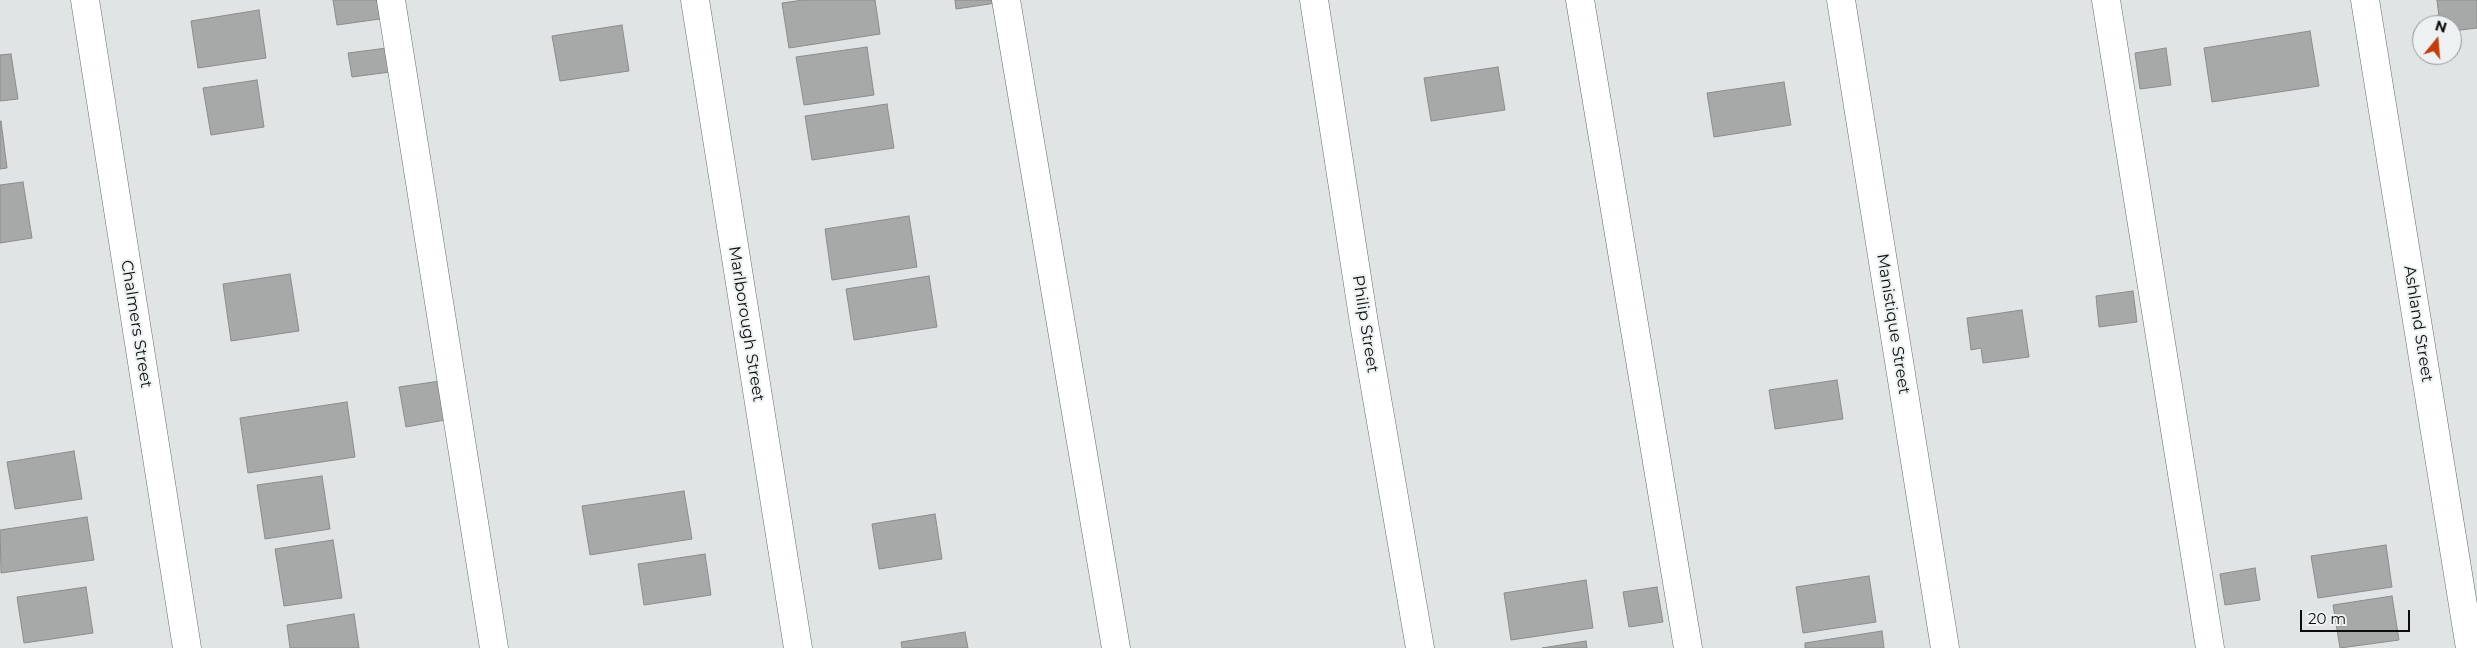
<!DOCTYPE html>
<html>
<head>
<meta charset="utf-8">
<style>
  body { margin:0 }
  #map { position:relative; width:2477px; height:648px; overflow:hidden; background:#e0e4e4; font-family:Montserrat,sans-serif }
  canvas { display:block }
  .north { position:absolute; left:2412px; top:15px; width:50px; height:50px; box-sizing:border-box; background:#edf1f1; border:1px solid #939696; border-radius:50%; rotate:17deg; font-size:14px; font-weight:700; line-height:20px; text-align:center; color:#0c0d0d }
  .north::after { content:''; display:block; margin:auto; width:18px; height:22px; background:#c43c0c; clip-path:polygon(50% 0,100% 100%,50% 72%,0 100%) }
  .scale { position:absolute; left:2300px; top:610px; width:110px; height:22px; box-sizing:border-box; border:2px solid #0c0d0d; border-top:0; padding-left:6px; font-size:15px; line-height:18px; white-space:nowrap; color:#0c0d0d; -webkit-text-stroke:4px #edf1f1; paint-order:stroke }
</style>
</head>
<body>
<div id="map">
<canvas width="2477" height="648"></canvas>
<div class="north">N</div>
<div class="scale">20 m</div>
</div>
<script>
const ctx = document.querySelector('canvas').getContext('2d');
ctx.lineJoin = 'round';
function fill(path, color) {
  ctx.fillStyle = color;
  ctx.fill(path, 'evenodd');
}
function toPath(rows) {
  const path = new Path2D();
  for (const r of rows) {
    path.moveTo(r[0], r[1]);
    for (let i = 2; i < r.length; i += 2) path.lineTo(r[i], r[i + 1]);
  }
  return path;
}
function stroke(path, color, width, dash) {
  ctx.strokeStyle = color;
  ctx.lineWidth = width;
  ctx.lineCap = dash ? 'butt' : 'round';
  ctx.setLineDash(dash || []);
  ctx.stroke(path);
}
function label(font, color, halo, rows, align = 'center') {
  ctx.font = font + ' Montserrat,sans-serif';
  ctx.lineWidth = 4;
  ctx.setLineDash([]);
  ctx.textBaseline = 'middle';
  ctx.strokeStyle = halo;
  ctx.fillStyle = color;
  for (const [text, x, y, turn = 0] of rows) {
    ctx.save();
    ctx.translate(x, y);
    ctx.rotate((+turn || 0) * Math.PI / 180);
    ctx.textAlign = isNaN(turn) ? turn : align;
    if (halo) ctx.strokeText(text, 0, 0);
    ctx.fillText(text, 0, 0);
    ctx.restore();
  }
}
const building = toPath([
  [333,0,377,0,380,19,337,25,333,0],
  [803,0,875,0,880,34,789,48,782,3,803,0],
  [955,0,996,0,996,3,956,9,955,0],
  [2437,0,2477,0,2477,28,2452,31,2452,25,2440,25,2437,0],
  [259,10,266,58,198,68,191,21,259,10],
  [622,25,629,71,560,81,552,36,622,25],
  [2310,31,2319,86,2212,102,2204,48,2310,31],
  [867,47,874,95,804,105,796,57,867,47],
  [387,48,390,72,352,77,348,53,387,48],
  [2166,48,2171,85,2140,89,2135,53,2166,48],
  [11,54,18,99,0,101,0,55,11,54],
  [1498,67,1505,110,1431,121,1424,78,1498,67],
  [257,80,264,127,211,135,203,88,257,80],
  [1784,82,1791,125,1714,137,1707,93,1784,82],
  [887,104,894,148,812,160,805,116,887,104],
  [1,121,7,168,0,169,0,122,1,121],
  [23,182,32,238,0,243,0,185,23,182],
  [909,216,917,267,832,280,825,229,909,216],
  [290,274,299,331,231,341,223,284,290,274],
  [929,276,937,327,854,340,846,289,929,276],
  [2133,291,2137,322,2099,327,2096,296,2133,291],
  [2022,310,2029,357,1983,363,1981,348,1971,350,1967,318,2022,310],
  [1837,380,1843,419,1775,429,1769,390,1837,380],
  [440,381,445,420,406,427,399,387,440,381],
  [347,402,355,457,248,473,240,418,347,402],
  [74,451,82,499,15,509,7,462,74,451],
  [322,476,330,529,265,539,257,485,322,476],
  [684,491,692,539,590,555,582,506,684,491],
  [935,514,942,559,879,569,872,524,935,514],
  [87,517,94,560,1,573,0,530,87,517],
  [333,540,342,598,284,606,275,549,333,540],
  [2386,545,2392,587,2318,598,2311,556,2386,545],
  [705,554,711,595,644,605,638,564,705,554],
  [2255,568,2260,600,2225,605,2220,574,2255,568],
  [1869,576,1876,622,1803,633,1796,587,1869,576],
  [1586,580,1593,628,1511,640,1504,593,1586,580],
  [86,587,93,633,24,643,17,597,86,587],
  [1657,587,1663,622,1629,627,1623,592,1657,587],
  [2392,596,2399,640,2340,648,2333,605,2392,596],
  [354,614,359,648,290,648,287,625,354,614],
  [1882,631,1884,648,1805,648,1805,643,1882,631],
  [965,632,968,648,902,648,901,642,965,632],
  [1586,641,1587,648,1542,648,1586,641]
]);
const minor = toPath([
  [85,0,187,648],
  [391,0,494,648],
  [695,0,798,648],
  [1006,0,1116,648],
  [1314,0,1364,323,1420,648],
  [1580,0,1688,648],
  [1841,0,1945,648],
  [2106,0,2210,648],
  [2365,0,2470,648]
]);
const streetNames = [
  ["Chalmers Street",136,324,81],
  ["Marlborough Street",746,324,81],
  ["Philip Street",1365,324,81],
  ["Manistique Street",1893,324,81],
  ["Ashland Street",2418,324,81]
];
fill(building, '#a6a9a7');
stroke(building, '#898d8b', 1);
stroke(minor, '#676b6b', 29);
stroke(minor, '#fff', 28);
label('16px', '#0c0d0d', '#edf1f1', streetNames);
</script>
</body>
</html>
